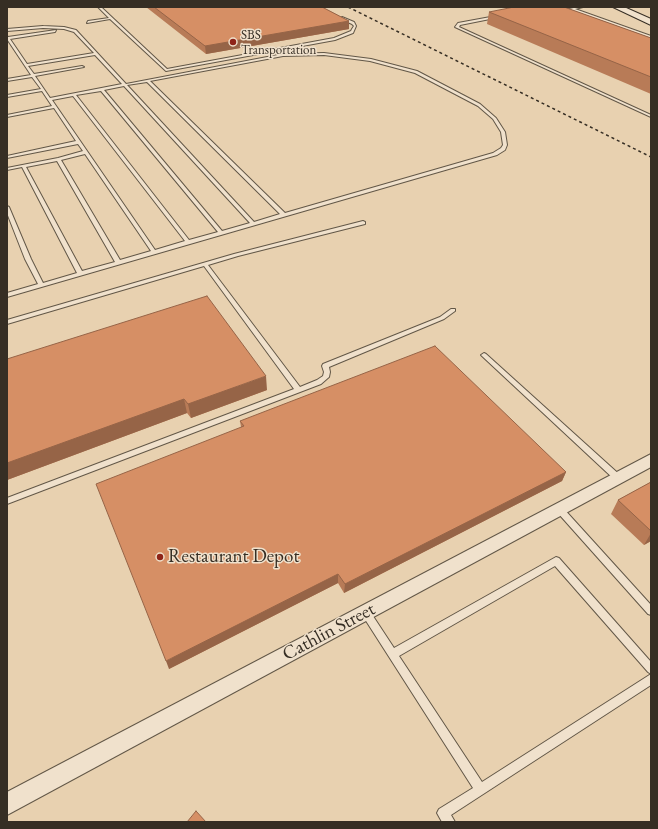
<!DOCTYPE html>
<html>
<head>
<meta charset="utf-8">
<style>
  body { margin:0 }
  #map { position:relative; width:658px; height:829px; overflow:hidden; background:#e8d1b0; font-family:"EB Garamond",serif }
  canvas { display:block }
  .frame { position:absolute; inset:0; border:8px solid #362e24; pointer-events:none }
</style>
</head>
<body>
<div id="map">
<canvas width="658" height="829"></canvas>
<div class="frame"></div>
</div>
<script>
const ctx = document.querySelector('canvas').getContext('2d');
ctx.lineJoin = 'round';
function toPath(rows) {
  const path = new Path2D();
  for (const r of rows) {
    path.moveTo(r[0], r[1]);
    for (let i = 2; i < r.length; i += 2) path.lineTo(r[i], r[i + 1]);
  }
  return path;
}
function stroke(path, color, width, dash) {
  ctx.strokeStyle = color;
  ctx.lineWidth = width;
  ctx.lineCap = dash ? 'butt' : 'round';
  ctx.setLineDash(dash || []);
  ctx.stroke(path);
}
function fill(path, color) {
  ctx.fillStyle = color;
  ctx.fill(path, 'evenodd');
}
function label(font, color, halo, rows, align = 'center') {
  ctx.font = font + ' "EB Garamond",serif';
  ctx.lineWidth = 3;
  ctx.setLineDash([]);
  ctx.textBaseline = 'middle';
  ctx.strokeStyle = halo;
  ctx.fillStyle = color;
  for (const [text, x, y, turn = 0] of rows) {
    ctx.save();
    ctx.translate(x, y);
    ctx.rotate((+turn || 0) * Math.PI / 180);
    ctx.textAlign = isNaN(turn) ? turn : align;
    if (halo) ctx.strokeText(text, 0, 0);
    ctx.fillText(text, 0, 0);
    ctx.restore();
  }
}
const lane = toPath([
  [98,7,101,7,167,69,334,38,351,31,352,29,354,26,352,24,341,19,342,17,354,22,356,26,353,33,335,40,166,71,110,19,87,23,88,21,109,18,98,7],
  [578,7,583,7,575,9,651,36,651,38,572,10,561,12,560,11,578,7],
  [496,16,495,18,460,25,459,27,651,115,651,117,455,27,458,23,496,16],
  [43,26,64,27,76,30,126,84,283,54,324,53,371,59,417,71,480,104,496,118,505,132,507,145,505,150,497,155,7,297,7,293,38,284,25,259,7,213,7,206,9,207,31,259,43,283,77,273,22,167,7,170,7,168,58,158,83,151,78,144,7,158,7,156,76,141,54,108,7,117,7,115,52,106,42,91,7,97,7,95,41,89,32,77,7,81,7,79,31,75,7,39,7,36,8,37,56,30,55,32,10,39,27,64,94,53,74,32,64,29,43,28,7,31,7,29,43,26],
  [95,55,122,84,50,98,35,76,84,67,82,66,34,74,28,66,95,55],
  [324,55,370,61,415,73,478,106,493,119,501,132,503,145,501,148,493,153,285,213,150,81,283,56,324,55],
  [147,82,280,214,254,222,127,85,147,82],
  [124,86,250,223,222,231,104,90,124,86],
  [101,91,218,232,189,240,76,95,101,91],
  [73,96,185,241,155,250,52,100,73,96],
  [85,154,151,251,120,260,61,160,85,154],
  [57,161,115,262,82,271,26,167,57,161],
  [363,221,365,222,365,224,238,256,208,265,300,387,317,380,323,376,324,372,322,366,323,364,440,317,451,309,455,309,455,311,444,319,329,367,330,372,329,377,321,384,7,504,7,498,294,389,204,266,7,324,7,320,234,254,363,221],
  [484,353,486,354,621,476,622,478,621,480,618,481,615,480,482,356,481,355,484,353],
  [560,507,563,508,651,605,651,615,648,614,557,512,556,510,557,508,560,507],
  [556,557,559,558,651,662,651,674,648,672,555,566,399,656,482,782,651,674,651,685,451,815,455,822,442,822,437,813,439,809,473,788,361,613,363,610,366,609,369,610,394,648,556,557]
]);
const street = toPath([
  [651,454,651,467,7,815,7,792,651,454]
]);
const secondary = toPath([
  [613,7,624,7,651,19,651,25,613,7]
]);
const rail = toPath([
  [348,7,651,157]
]);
const wall = toPath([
  [146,7,322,7,349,21,349,29,206,54],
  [489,12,651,38,651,94,487,24],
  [7,359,267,390,191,418,187,413,7,480],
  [240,421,566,472,562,481,344,593,338,583,169,669,241,427],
  [651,482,651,541,644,545,611,514,618,500]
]);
const shadedWall = toPath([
  [349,21,349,29,206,54,205,46],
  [266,376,267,390,191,418,188,404],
  [184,399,187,413,7,480,7,463],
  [566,472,562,481,344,593,345,584],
  [651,533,651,541,644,545],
  [338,574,338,583,169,669,166,661]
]);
const building = toPath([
  [154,7,322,7,349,21,205,46,154,7],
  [514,7,564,7,651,38,651,77,489,12,514,7],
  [207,296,266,376,188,404,184,399,7,463,7,359,207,296],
  [435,346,566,472,345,584,338,574,166,661,96,484,244,426,240,421,435,346],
  [651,482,651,531,618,500,651,482],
  [196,811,206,822,187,822,196,811]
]);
const markers = [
  [233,42,4,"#8f2418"],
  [160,557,4,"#8f2418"]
];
const farPoinames = [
  ["SBS",241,35],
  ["Transportation",241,50]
];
const nearPoinames = [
  ["Restaurant Depot",168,557]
];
const nearStreetnames = [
  ["Cathlin Street",329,632,-28]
];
stroke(lane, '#625747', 2);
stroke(street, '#625747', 2);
stroke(secondary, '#362e24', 2);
fill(lane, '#f0e1cc');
fill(street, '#f0e1cc');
fill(secondary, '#f0e1cc');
stroke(rail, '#362e24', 1.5, [3, 3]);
fill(wall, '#b87b57');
fill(shadedWall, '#966447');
fill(building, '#d68f65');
stroke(building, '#966447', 1);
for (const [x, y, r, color] of markers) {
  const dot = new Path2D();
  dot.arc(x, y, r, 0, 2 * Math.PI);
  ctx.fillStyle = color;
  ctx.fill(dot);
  stroke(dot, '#f0e1cc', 1.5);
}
label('13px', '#362e24', '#f0e1cc', farPoinames, 'left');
label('19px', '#362e24', '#f0e1cc', nearPoinames, 'left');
label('19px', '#362e24', '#f0e1cc', nearStreetnames);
</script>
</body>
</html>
